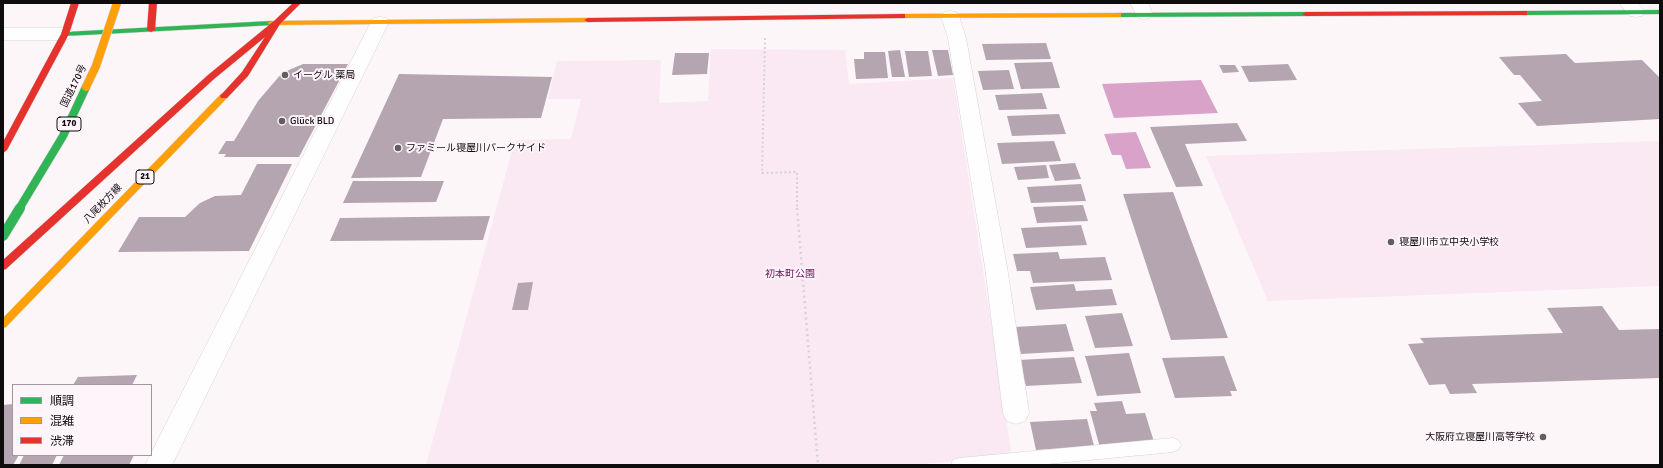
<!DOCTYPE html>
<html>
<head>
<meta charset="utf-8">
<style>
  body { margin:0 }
  #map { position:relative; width:1663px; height:468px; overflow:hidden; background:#fcf6f9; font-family:Signika,"Noto Sans JP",sans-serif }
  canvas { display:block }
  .frame { position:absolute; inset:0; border:4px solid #0f0c0e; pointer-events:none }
  .legend { position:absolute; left:12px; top:384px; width:140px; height:72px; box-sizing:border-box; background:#fef4fa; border:1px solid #9e979c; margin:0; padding:5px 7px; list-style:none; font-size:12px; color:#0f0c0e }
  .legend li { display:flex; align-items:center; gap:8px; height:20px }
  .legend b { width:20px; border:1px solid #9e979c }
</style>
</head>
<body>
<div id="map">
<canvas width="1663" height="468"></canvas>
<div class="frame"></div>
<ul class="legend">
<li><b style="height:5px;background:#30b455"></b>順調</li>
<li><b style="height:5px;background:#ff9f0a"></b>混雑</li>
<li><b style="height:5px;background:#e5322d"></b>渋滞</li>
</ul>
</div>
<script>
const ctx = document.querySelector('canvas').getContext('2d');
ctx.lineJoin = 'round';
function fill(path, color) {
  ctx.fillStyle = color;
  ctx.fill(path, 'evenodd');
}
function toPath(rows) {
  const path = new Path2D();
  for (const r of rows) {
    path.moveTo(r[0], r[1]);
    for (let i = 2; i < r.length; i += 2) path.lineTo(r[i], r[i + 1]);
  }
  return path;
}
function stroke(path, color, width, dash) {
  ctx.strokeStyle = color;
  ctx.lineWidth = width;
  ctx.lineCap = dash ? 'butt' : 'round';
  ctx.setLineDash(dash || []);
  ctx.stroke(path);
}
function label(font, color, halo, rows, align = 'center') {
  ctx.font = font + ' Signika,"Noto Sans JP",sans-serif';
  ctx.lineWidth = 4;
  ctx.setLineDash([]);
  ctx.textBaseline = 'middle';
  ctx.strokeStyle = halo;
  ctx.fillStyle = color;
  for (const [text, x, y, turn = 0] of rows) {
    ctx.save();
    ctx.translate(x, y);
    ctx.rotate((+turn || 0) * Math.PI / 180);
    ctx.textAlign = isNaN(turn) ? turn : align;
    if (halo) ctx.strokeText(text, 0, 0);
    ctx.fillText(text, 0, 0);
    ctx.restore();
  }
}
const green = toPath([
  [711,49,845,50,849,84,953,78,1012,457,909,465,426,465,515,140,571,139,581,99,548,99,557,61,661,60,659,103,708,101],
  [1660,141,1660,286,1268,301,1206,156]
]);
const water = toPath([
  [1201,80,1218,113,1114,118,1102,84],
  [1136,132,1151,168,1126,169,1121,155,1112,155,1104,134]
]);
const building = toPath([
  [1046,43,1051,59,986,60,982,44],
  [900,50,905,77,892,77,888,51],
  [932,50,948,50,953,75,938,76],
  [905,51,928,51,932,76,909,77],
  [864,52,885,52,888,78,856,79,854,59,864,59],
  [675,53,709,53,707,74,672,75],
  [1566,54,1575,63,1642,60,1660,78,1660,119,1537,126,1518,103,1542,101,1520,75,1514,75,1499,57],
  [1052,62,1060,88,1021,89,1014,63],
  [303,64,348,64,299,157,224,157,226,154,218,154,226,141,234,141,258,101,282,73],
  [1288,64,1297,80,1249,82,1241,66],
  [1219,65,1235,65,1239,72,1223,73],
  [1009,70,1014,89,983,90,978,71],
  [399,74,552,77,541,118,443,119,421,177,351,178],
  [1042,93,1047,109,999,110,995,95],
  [1059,114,1066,134,1012,136,1007,116],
  [1237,123,1247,141,1185,144,1203,186,1176,187,1150,127],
  [1054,141,1061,161,1002,164,997,143],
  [1075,163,1081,179,1055,181,1049,165],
  [257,164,292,164,249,251,118,252,139,217,185,217,200,203,215,196,241,195],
  [1046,165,1049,178,1018,180,1014,167],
  [353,181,444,181,436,202,343,203],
  [1081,184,1086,201,1031,203,1027,187],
  [1173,192,1228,338,1171,340,1123,194],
  [1083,205,1088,221,1037,223,1033,207],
  [490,216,483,240,330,241,340,218],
  [1081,225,1087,245,1026,248,1021,228],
  [1058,252,1060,259,1105,257,1112,280,1033,283,1030,271,1017,271,1013,254],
  [533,282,528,310,512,310,518,283],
  [1074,284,1076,291,1112,289,1117,305,1036,310,1030,287],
  [1602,306,1619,330,1660,329,1660,378,1472,384,1477,393,1450,394,1445,384,1429,385,1408,344,1424,343,1420,338,1563,333,1547,308],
  [1122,313,1133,346,1095,348,1085,316],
  [1066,324,1074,351,1021,354,1015,327],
  [1129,353,1141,393,1097,396,1085,356],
  [1224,356,1237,391,1230,391,1232,396,1175,398,1162,358],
  [1074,357,1082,383,1026,386,1019,360],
  [137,375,132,385,73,385,78,377],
  [1122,401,1126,414,1145,413,1155,445,1100,448,1090,411,1097,411,1094,403],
  [13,404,13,455,19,455,13,465,3,465,3,405],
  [1087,419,1094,446,1036,450,1030,422],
  [24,455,57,455,52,465,19,465],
  [64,455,134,455,129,465,59,465]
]);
const pathFar1 = toPath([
  [765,38,762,173,797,172,797,209]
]);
const path = toPath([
  [797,208,818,465]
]);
const lane = toPath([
  [1173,438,1178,440,1181,445,1178,450,1173,452,1036,465,951,465,953,460,959,458,1173,438]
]);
const street = toPath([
  [1130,3,1148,3,1153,14,1150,18,1144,19,1138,18,1130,3],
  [1619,3,1638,3,1645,12,1642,16,1636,17,1630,16,1619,3],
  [950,11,956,12,959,16,966,38,1007,267,1029,413,1025,421,1016,424,1007,421,1003,413,985,267,948,38,941,16,944,12,950,11],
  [380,17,386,18,389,22,172,465,145,465,371,22,374,18,380,17],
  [3,28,65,28,71,30,74,34,71,38,65,40,3,40,3,28]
]);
const fast = toPath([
  [1660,10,1660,14,1524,15,1520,13,1524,11,1660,10],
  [1306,12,1310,14,1309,16,1118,17,1114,15,1118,13,1306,12],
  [271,21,275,23,274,25,65,36,61,34,65,32,271,21]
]);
const slow = toPath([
  [1118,13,1121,13,1121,17,902,18,898,16,902,14,1118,13],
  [588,18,591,18,591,22,271,25,267,23,271,21,588,18],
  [224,93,227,94,228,96,227,98,6,327,3,328,3,318,221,94,224,93]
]);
const jam = toPath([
  [71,3,79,3,69,34,7,150,3,153,3,142,61,34,71,3],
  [149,3,157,3,155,30,151,32,147,30,149,3],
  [293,3,301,3,280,24,248,76,227,98,221,98,220,96,242,72,265,37,214,79,6,269,3,270,3,260,208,75,274,21,293,3],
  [1524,11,1527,11,1527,15,1306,16,1302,14,1306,12,1524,11],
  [902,14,905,14,905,18,588,22,584,20,588,18,902,14]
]);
const fastBridgeFar1 = toPath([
  [19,209,63,136,86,87]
]);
const fastBridge = toPath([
  [3,236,20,208]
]);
const slowBridge = toPath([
  [86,87,96,66,117,3]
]);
const markers = [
  [285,75,4,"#625e60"],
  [282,121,4,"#625e60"],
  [398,148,4,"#625e60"],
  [1391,242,4,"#625e60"],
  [1543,437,4,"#625e60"]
];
const shields = [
  [69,124,24],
  [145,177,18]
];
const shieldNames = [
  ["170",69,124],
  ["21",145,177]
];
const poiNames = [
  ["イーグル 薬局",293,75],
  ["Glück BLD",290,121],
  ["ファミール寝屋川パークサイド",406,148],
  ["寝屋川市立中央小学校",1399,242],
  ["大阪府立寝屋川高等学校",1535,437,"right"]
];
const streetNames = [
  ["国道170号",74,86,-64],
  ["八尾枚方線",103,204,-46]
];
const parkNames = [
  ["初本町公園",790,274]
];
fill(green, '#fae8f3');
fill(water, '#d8a2c9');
fill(building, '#b4a5b0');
stroke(lane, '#d7d3d5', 1);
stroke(street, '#d7d3d5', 1);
stroke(fast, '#d7d3d5', 1);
stroke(slow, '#d7d3d5', 1);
stroke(jam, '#d7d3d5', 1);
stroke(pathFar1, '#d5d3d4', 2, [2, 2.5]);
stroke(path, '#d5d3d4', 2.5, [2, 3.5]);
fill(lane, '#fffefe');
fill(street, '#fffefe');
fill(fast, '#30b455');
fill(slow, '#ff9f0a');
fill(jam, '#e5322d');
stroke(fastBridgeFar1, '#d3d0d1', 9, []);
stroke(fastBridge, '#d3d0d1', 11, []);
stroke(slowBridge, '#d3d0d1', 9, []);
stroke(fastBridgeFar1, '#30b455', 8);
stroke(fastBridge, '#30b455', 10);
stroke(slowBridge, '#ff9f0a', 8);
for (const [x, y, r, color] of markers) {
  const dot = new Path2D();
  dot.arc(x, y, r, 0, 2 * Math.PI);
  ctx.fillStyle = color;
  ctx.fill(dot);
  stroke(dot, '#fef4fa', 1.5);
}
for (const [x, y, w] of shields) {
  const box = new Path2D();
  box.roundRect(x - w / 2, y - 7, w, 14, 3);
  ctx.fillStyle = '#fef4fa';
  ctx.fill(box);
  stroke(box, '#0f0c0e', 1);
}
label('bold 9px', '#0f0c0e', null, shieldNames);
label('10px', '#0f0c0e', '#fef4fa', poiNames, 'left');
label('10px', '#0f0c0e', '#fef4fa', streetNames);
label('10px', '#6c1259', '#fef4fa', parkNames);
</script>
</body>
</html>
